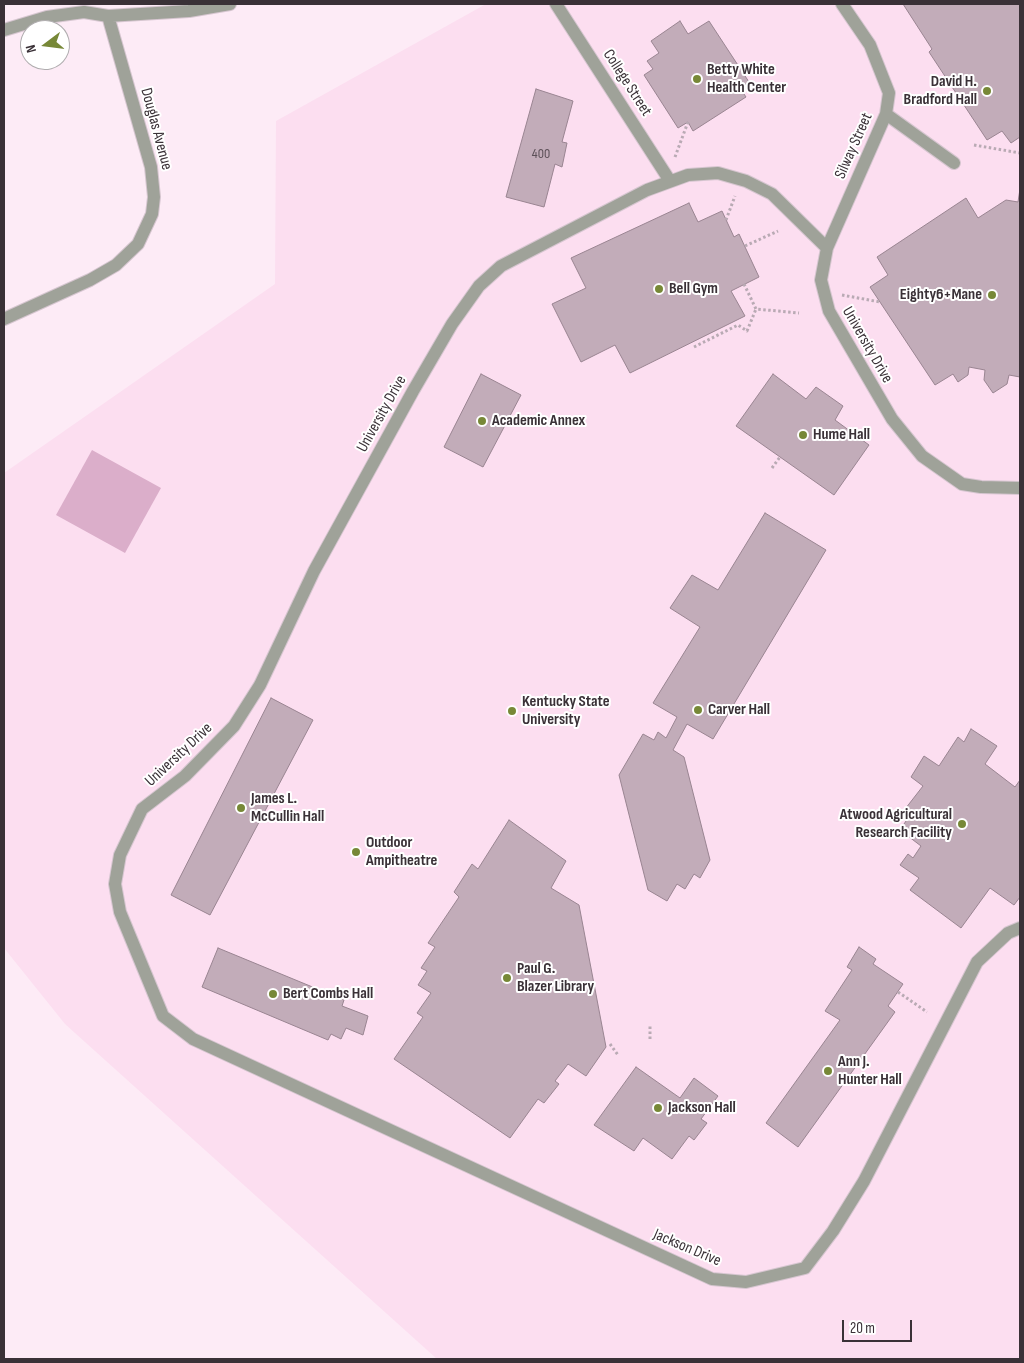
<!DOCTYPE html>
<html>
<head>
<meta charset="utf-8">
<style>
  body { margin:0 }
  #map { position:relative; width:1024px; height:1363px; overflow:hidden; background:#fdebf6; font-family:"Sofia Sans Condensed",sans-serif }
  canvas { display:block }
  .frame { position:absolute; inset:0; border:5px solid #3a3137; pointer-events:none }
  .north { position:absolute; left:20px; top:20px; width:50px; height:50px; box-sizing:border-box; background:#fff; border:1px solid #b0adaf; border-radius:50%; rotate:255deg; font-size:14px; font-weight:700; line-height:20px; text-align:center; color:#3a3137 }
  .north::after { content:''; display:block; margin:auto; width:18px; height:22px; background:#778837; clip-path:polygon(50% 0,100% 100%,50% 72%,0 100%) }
  .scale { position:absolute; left:842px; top:1320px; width:70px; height:22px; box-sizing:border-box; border:2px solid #3a3137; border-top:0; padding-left:6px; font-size:15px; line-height:18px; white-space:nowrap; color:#3a3137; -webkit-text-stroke:4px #fff; paint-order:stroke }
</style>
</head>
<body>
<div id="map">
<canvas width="1024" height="1363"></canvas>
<div class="frame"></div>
<div class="north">N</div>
<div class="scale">20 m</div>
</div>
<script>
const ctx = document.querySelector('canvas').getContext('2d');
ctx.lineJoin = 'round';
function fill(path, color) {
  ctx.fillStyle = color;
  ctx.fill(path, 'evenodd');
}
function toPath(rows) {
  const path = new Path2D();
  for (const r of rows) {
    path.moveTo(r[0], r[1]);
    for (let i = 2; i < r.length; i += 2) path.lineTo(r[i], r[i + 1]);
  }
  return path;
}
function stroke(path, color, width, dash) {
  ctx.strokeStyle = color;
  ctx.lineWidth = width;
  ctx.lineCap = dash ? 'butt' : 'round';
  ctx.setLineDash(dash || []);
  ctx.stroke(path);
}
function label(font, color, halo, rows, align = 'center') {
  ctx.font = font + ' "Sofia Sans Condensed",sans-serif';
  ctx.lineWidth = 4;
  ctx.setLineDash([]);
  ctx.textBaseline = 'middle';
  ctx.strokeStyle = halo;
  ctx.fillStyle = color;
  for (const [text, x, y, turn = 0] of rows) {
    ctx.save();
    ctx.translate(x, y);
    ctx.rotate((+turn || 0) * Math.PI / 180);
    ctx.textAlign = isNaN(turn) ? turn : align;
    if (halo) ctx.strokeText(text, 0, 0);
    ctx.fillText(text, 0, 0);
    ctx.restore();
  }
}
const built = toPath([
  [486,4,1020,4,1020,1359,437,1359,65,1024,4,948,4,473,275,284,276,121]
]);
const green = toPath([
  [92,450,161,488,125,553,56,515]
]);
const building = toPath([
  [903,4,1020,4,1020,137,1011,143,1002,131,987,140,929,52,932,49,903,4],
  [680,21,688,34,709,21,749,82,740,88,746,97,693,131,688,122,678,128,644,75,653,69,647,61,659,53,651,41,680,21],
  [536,89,573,101,562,142,567,143,562,167,555,164,544,207,506,197,536,89],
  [1020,189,1020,377,1009,375,1007,384,993,393,984,380,985,370,969,367,968,375,958,382,953,374,935,385,870,287,888,275,877,257,966,198,978,218,1006,200,1018,202,1020,189],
  [689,203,698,222,722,211,734,237,739,234,759,277,731,291,745,316,630,373,615,345,581,362,552,304,586,288,571,258,689,203],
  [481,374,521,395,483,467,444,447,481,374],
  [773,374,806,399,816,387,843,406,835,420,869,445,834,495,736,426,773,374],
  [765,513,826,550,713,739,687,724,673,750,684,757,710,860,700,878,694,874,685,889,677,884,667,901,648,890,619,775,643,734,654,740,658,732,666,738,677,717,653,703,700,627,670,608,692,575,718,590,765,513],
  [271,698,313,720,210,915,171,895,271,698],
  [971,729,997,746,985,764,1015,787,1020,780,1020,897,1014,905,990,888,961,928,910,890,919,878,900,865,908,854,913,858,921,846,900,830,908,818,902,813,923,786,911,777,924,756,939,766,958,737,964,742,971,729],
  [509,820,566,861,551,888,579,905,606,1047,586,1076,568,1064,555,1081,559,1084,544,1103,538,1099,510,1138,394,1059,423,1017,417,1013,431,993,418,985,427,971,421,968,435,947,428,943,459,897,454,892,472,864,478,869,509,820],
  [859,947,876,959,873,964,903,984,888,1006,895,1012,798,1147,766,1123,840,1020,825,1011,852,970,847,967,859,947],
  [218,948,344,1000,342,1006,368,1016,363,1035,346,1028,341,1039,331,1034,328,1040,202,987,218,948],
  [636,1067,680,1098,694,1078,718,1096,701,1119,707,1123,694,1140,689,1136,672,1159,643,1138,634,1151,594,1125,636,1067]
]);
const path = toPath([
  [974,145,1020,153],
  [675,157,688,122],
  [726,220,735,196],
  [745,246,778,231],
  [744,284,756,309,799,313],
  [842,295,880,302],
  [694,347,738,325,747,331,756,309],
  [772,468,780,457],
  [898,992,927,1012],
  [650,1039,650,1025],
  [610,1044,618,1055]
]);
const minor = toPath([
  [556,4,670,181],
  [108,16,189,11,230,4],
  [4,30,47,17,84,12,108,16,151,167,154,197,152,214,138,244,116,265,90,280,4,319],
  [886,114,954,163],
  [827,248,886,114,889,93,870,45,842,4],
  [1020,488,981,487,962,484,922,456,892,419,829,311,821,280,827,248,772,194,746,181,718,173,688,175,647,190,501,266,479,286,452,324,413,391,314,571,260,685,234,726,185,776,142,809,120,855,115,884,120,912,163,1016,193,1039,712,1279,746,1282,805,1268,833,1231,864,1181,977,962,1008,933,1020,928]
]);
const markers = [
  [697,79,5,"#778837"],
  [987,91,5,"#778837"],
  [659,289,5,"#778837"],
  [992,295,5,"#778837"],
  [482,421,5,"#778837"],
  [803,435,5,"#778837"],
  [698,710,5,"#778837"],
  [512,711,5,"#778837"],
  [241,808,5,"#778837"],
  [962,824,5,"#778837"],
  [356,852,5,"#778837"],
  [507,978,5,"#778837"],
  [273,994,5,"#778837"],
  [828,1071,5,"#778837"],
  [658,1108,5,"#778837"]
];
const numberNames = [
  ["400",541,154]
];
const poiNames = [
  ["Betty White",707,70],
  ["Health Center",707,88],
  ["David H.",977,82,"right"],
  ["Bradford Hall",977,100,"right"],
  ["Bell Gym",669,289],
  ["Eighty6+Mane",982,295,"right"],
  ["Academic Annex",492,421],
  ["Hume Hall",813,435],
  ["Kentucky State",522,702],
  ["University",522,720],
  ["Carver Hall",708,710],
  ["James L.",251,799],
  ["McCullin Hall",251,817],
  ["Atwood Agricultural",952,815,"right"],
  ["Research Facility",952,833,"right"],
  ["Outdoor",366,843],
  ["Ampitheatre",366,861],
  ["Paul G.",517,969],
  ["Blazer Library",517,987],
  ["Bert Combs Hall",283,994],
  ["Ann J.",838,1062],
  ["Hunter Hall",838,1080],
  ["Jackson Hall",668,1108]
];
const streetNames = [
  ["College Street",627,83,57],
  ["Douglas Avenue",156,129,75],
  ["Silway Street",854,146,-66],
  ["University Drive",867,345,60],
  ["University Drive",382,414,-61],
  ["University Drive",179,755,-43],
  ["Jackson Drive",687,1248,23]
];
fill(built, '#fcdef0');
fill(green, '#dbaeca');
fill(building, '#c2acb9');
stroke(building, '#9a8592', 1);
stroke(minor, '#d6c6d0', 14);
stroke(path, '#b9aab4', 3, [2.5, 2.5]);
stroke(minor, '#9fa299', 12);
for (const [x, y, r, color] of markers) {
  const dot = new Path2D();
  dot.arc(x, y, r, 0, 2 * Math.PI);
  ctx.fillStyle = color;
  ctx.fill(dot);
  stroke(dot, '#fff', 2);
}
label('14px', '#5c5058', null, numberNames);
label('bold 16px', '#3a3137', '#fff', poiNames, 'left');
label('16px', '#3a3137', '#fff', streetNames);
</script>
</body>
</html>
